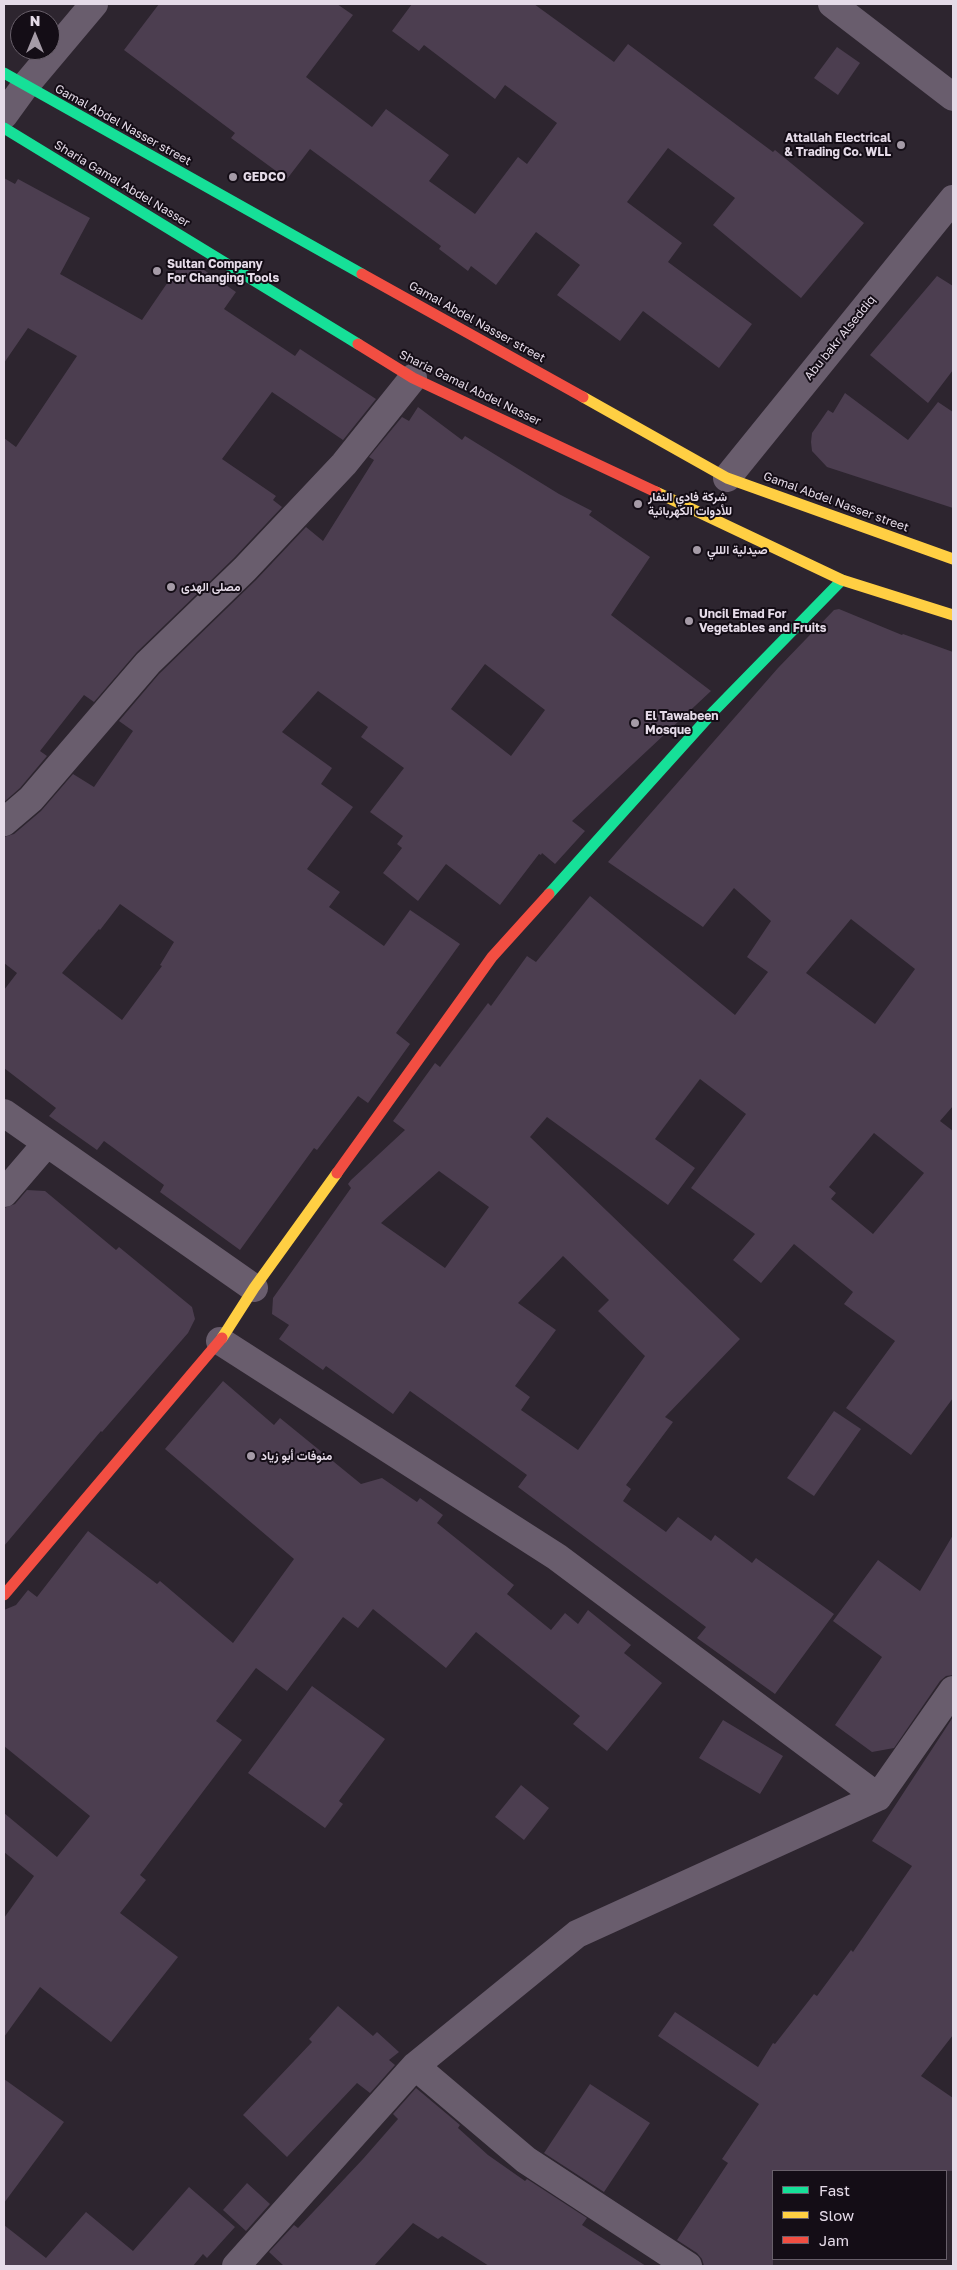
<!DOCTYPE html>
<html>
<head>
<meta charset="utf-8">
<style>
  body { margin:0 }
  #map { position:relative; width:957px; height:2270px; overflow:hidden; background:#2d252f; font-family:"Golos Text",sans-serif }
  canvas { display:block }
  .frame { position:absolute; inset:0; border:5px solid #e5dbe8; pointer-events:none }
  .legend { position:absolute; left:772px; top:2170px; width:175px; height:90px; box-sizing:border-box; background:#140d16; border:1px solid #685f6a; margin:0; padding:6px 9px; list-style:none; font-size:15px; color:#e5dbe8 }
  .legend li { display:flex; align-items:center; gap:10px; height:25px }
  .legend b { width:25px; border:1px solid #685f6a }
  .north { position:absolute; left:10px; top:10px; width:50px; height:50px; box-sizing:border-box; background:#140d16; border:1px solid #685f6a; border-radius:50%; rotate:0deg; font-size:14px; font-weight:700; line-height:20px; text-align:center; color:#e5dbe8 }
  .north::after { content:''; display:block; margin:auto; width:18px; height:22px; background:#a59ba7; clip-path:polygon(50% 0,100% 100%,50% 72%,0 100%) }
</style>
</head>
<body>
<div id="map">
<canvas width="957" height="2270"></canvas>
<div class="frame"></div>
<ul class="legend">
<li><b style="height:6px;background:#16e098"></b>Fast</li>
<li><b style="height:6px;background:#ffcf43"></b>Slow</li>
<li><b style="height:6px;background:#f24e42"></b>Jam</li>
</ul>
<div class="north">N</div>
</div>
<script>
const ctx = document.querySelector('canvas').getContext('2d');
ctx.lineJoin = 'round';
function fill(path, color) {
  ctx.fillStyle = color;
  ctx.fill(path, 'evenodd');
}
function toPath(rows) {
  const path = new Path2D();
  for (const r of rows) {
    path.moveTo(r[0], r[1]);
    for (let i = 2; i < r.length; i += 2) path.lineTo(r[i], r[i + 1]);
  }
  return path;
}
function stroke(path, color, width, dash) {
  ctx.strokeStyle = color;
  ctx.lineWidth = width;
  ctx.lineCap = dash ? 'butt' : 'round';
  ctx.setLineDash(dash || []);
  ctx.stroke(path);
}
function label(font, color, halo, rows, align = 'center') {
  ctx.font = font + ' "Golos Text",Vazirmatn,sans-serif';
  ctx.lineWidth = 4;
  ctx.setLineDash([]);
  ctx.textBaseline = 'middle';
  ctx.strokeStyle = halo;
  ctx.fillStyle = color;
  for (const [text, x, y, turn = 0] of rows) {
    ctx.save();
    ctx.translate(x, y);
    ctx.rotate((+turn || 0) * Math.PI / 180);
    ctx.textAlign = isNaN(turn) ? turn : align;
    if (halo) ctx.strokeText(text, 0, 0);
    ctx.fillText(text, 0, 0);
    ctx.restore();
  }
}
const building = toPath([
  [159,4,337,4,353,15,306,77,372,127,386,109,449,155,429,181,475,214,518,157,527,164,557,123,505,85,495,99,424,45,419,51,392,31,412,4,534,4,614,62,628,44,773,152,775,150,864,223,801,298,713,225,735,198,668,148,627,202,682,243,668,262,752,324,719,368,643,311,620,341,557,295,580,265,536,232,496,285,471,266,468,271,439,249,441,246,310,149,287,179,231,138,235,133,124,50],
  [837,47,860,63,838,95,814,78],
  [4,178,15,184,18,179,90,218,60,274,142,320,185,257,236,292,224,309,295,356,300,349,376,399,343,440,272,392,222,459,276,496,273,500,282,507,234,558,137,652,94,702,84,695,40,751,47,756,20,788,4,802,4,438,16,447,77,356,28,328,4,363],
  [937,276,953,286,953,370,928,403,870,355],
  [845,393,908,440,938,402,953,412,953,508,827,467,812,451,811,442,812,433,828,410,833,413],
  [418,407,462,440,465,436,559,494,592,511,589,515,650,557,611,615,711,691,572,821,585,831,555,864,542,853,541,855,539,854,500,905,446,864,418,901,383,873,402,848,397,844,403,836,370,812,404,768,361,737,368,727,318,691,282,732,332,768,321,784,353,807,307,869,340,892,329,907,384,946,410,910,460,944,396,1033,410,1044,368,1103,358,1096,317,1150,314,1148,240,1250,160,1192,164,1185,104,1141,97,1150,49,1116,56,1108,4,1068,4,990,17,973,4,963,4,837,14,834,41,811,73,774,94,787,133,731,119,721,159,674,256,580,306,527,323,541,374,460,369,457,402,417,409,421],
  [485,664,545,710,511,756,451,709],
  [120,904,174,942,160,965,162,966,122,1020,62,973,99,929,100,930],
  [839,609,902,635,903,634,953,652,953,1106,940,1121,953,1131,953,1398,911,1455,846,1408,895,1341,844,1304,853,1292,794,1244,761,1283,733,1260,755,1234,691,1188,746,1114,700,1079,655,1139,695,1168,668,1205,547,1117,530,1137,740,1339,665,1417,673,1422,626,1485,631,1489,623,1501,666,1532,678,1517,711,1541,715,1535,752,1563,756,1558,834,1614,775,1694,697,1638,706,1627,518,1487,527,1475,473,1436,410,1391,393,1414,326,1366,323,1370,279,1339,289,1325,272,1314,273,1298,351,1188,348,1184,351,1180,405,1130,393,1121,435,1063,440,1067,488,1003,491,1006,527,956,536,962,590,896,735,1015,768,972,747,957,771,921,734,888,703,927,608,862,778,668,834,610],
  [851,919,915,969,875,1024,806,973],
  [874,1133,924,1173,873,1234,831,1199,836,1193,829,1187],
  [439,1171,489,1207,445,1268,381,1223],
  [563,1256,609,1300,598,1311,645,1356,578,1450,521,1410,530,1397,515,1386,556,1330,518,1303],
  [27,1190,45,1191,116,1250,119,1247,192,1307,195,1319,188,1333,102,1432,101,1431,4,1546,4,1208,15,1204],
  [223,1381,274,1425,280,1418,361,1484,382,1478,417,1502,420,1498,443,1515,437,1523,514,1585,507,1594,551,1630,565,1613,578,1624,588,1610,631,1645,624,1653,662,1683,607,1751,573,1724,580,1716,476,1632,446,1668,373,1609,358,1628,343,1617,287,1691,256,1668,216,1721,242,1740,140,1875,146,1880,120,1913,178,1957,111,2042,40,1987,4,2037,4,1918,34,1876,4,1852,4,1813,57,1857,90,1816,4,1746,4,1610,16,1605,28,1590,37,1597,88,1531,157,1584,160,1581,233,1643,294,1559,165,1449],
  [834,1411,861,1429,814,1496,787,1478],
  [953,1535,953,1675,946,1676,940,1681,894,1748,872,1752,835,1725,882,1657,833,1621,878,1560,920,1591],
  [312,1686,385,1739,339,1801,343,1804,325,1828,248,1773],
  [953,1717,953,2035,921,2076,953,2098,953,2171,773,2171,773,2266,704,2266,702,2259,697,2253,677,2240,728,2163,722,2159,759,2104,658,2036,675,2012,758,2067,773,2043,775,2044,814,1994,817,1996,851,1950,853,1952,912,1866,872,1841],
  [723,1720,783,1756,760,1794,699,1758],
  [521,1785,549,1808,524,1840,495,1817],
  [338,2006,373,2036,377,2032,399,2052,389,2060,395,2065,370,2093,357,2083,287,2157,243,2115,312,2042,309,2039],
  [4,2079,64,2122,4,2203],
  [590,2084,650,2123,604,2192,544,2153],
  [416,2088,460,2125,458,2128,488,2155,525,2181,527,2179,587,2218,582,2225,646,2266,489,2266,442,2236,438,2239,413,2223,374,2266,284,2266,269,2252,294,2225,298,2228,363,2159,398,2119,393,2114],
  [247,2183,270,2204,246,2231,223,2210],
  [189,2187,235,2227,207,2258,203,2254,193,2266,4,2266,4,2225,46,2258,86,2212,133,2251]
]);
const street = toPath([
  [832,4,953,97],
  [4,115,25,86,94,4],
  [727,478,953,199],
  [4,822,31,799,148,663,245,569,344,464,413,378],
  [4,1113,254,1288],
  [4,1193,47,1143],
  [220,1341,557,1557,878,1797],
  [415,2066,526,2160,688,2266],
  [236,2266,415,2066,577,1934,878,1797,953,1690]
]);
const fast = toPath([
  [4,73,362,274],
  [4,128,358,344],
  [549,894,714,711,842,580]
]);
const slow = toPath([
  [583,397,727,478,953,559],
  [656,492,842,580,953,615],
  [222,1338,254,1288,337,1173]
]);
const jam = toPath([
  [362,274,583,397],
  [358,344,413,378,656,492],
  [337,1173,492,957,549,894],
  [4,1595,222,1338]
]);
const markers = [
  [901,145,5,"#a59ba7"],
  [233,177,5,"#a59ba7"],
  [157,271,5,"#a59ba7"],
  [638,504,5,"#a59ba7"],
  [697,550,5,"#a59ba7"],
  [171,587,5,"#a59ba7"],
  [689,621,5,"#a59ba7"],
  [635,723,5,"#a59ba7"],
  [251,1456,5,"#a59ba7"]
];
const streetNames = [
  ["Gamal Abdel Nasser street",123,125,29],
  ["Sharia Gamal Abdel Nasser",122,184,31],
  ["Gamal Abdel Nasser street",477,322,29],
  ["Abu bakr Alseddiq",840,338,-51],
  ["Sharia Gamal Abdel Nasser",470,388,26],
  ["Gamal Abdel Nasser street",836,502,20]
];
const poiNames = [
  ["Attallah Electrical",891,138,"right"],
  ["& Trading Co. WLL",891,152,"right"],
  ["GEDCO",243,177],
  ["Sultan Company",167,264],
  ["For Changing Tools",167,278],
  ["شركة فادي النفار",648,497],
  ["للأدوات الكهربائية",648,511],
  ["صيدلية الللي",707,550],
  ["مصلى الهدى",181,587],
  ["Uncil Emad For",699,614],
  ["Vegetables and Fruits",699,628],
  ["El Tawabeen",645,716],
  ["Mosque",645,730],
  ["منوفات أبو زياد",261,1456]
];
fill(building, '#4c3e50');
stroke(street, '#695d6d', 28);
stroke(fast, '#16e098', 11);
stroke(slow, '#ffcf43', 11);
stroke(jam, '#f24e42', 11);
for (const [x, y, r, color] of markers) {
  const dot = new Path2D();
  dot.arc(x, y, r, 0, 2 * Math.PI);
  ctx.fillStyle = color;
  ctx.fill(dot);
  stroke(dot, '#140d16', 2);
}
label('12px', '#e5dbe8', '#140d16', streetNames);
label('bold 12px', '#e5dbe8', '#140d16', poiNames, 'left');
</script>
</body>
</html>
